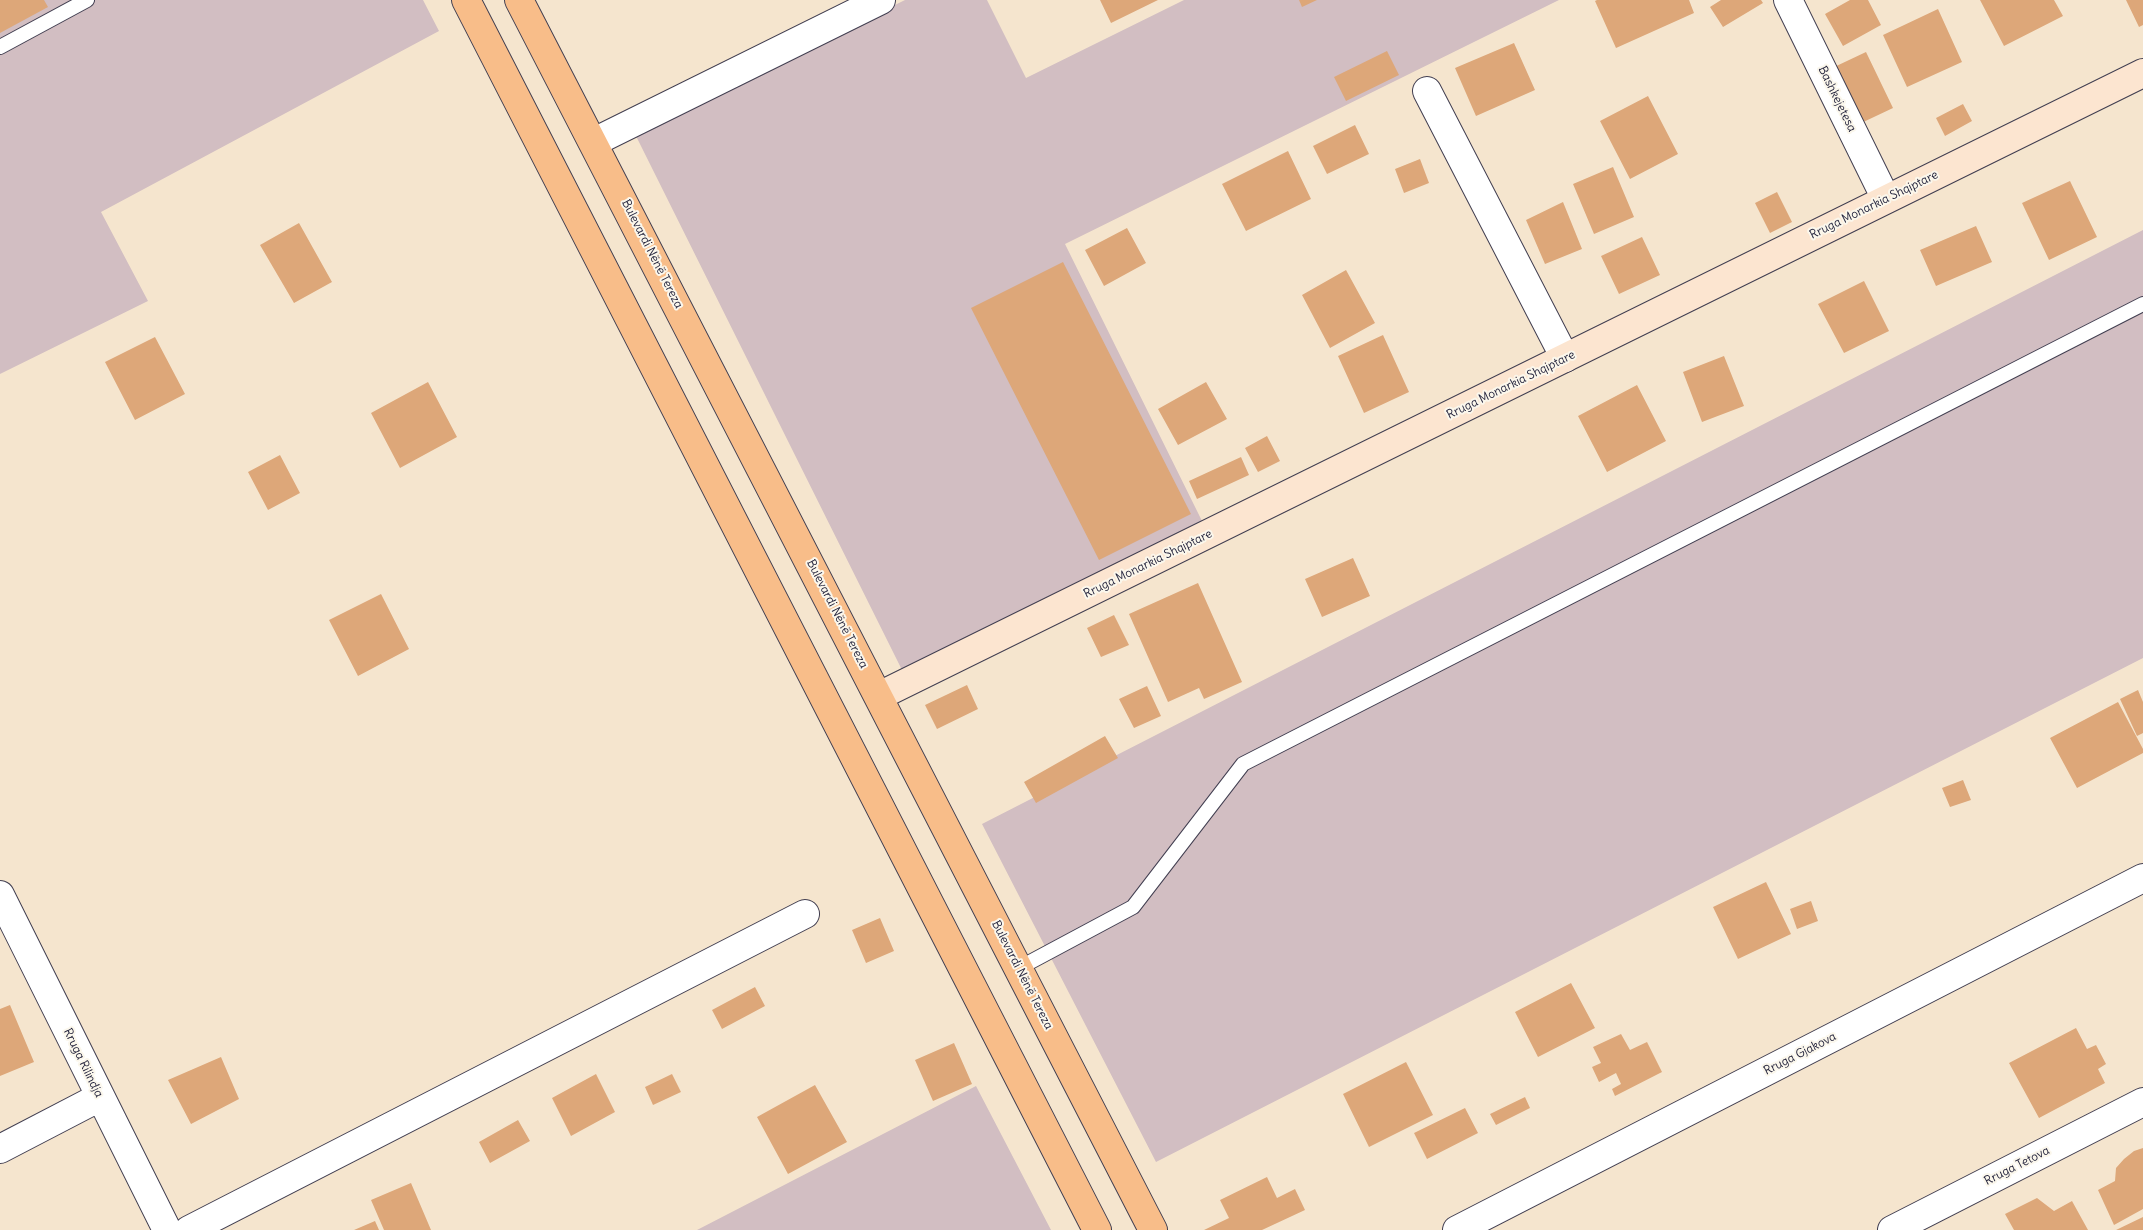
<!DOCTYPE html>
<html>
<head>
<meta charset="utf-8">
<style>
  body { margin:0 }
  canvas { display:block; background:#f5e5ce }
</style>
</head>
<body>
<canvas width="2143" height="1230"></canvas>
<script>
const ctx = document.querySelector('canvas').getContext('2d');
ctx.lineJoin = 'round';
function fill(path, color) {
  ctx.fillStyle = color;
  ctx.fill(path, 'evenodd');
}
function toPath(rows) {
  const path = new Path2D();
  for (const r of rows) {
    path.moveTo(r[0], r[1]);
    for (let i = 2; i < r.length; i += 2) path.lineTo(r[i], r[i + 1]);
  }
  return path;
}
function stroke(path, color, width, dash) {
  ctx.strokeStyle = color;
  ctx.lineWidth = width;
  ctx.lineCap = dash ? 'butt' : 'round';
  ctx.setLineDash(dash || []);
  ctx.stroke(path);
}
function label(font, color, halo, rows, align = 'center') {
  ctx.font = font + ' Delius,sans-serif';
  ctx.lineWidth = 4;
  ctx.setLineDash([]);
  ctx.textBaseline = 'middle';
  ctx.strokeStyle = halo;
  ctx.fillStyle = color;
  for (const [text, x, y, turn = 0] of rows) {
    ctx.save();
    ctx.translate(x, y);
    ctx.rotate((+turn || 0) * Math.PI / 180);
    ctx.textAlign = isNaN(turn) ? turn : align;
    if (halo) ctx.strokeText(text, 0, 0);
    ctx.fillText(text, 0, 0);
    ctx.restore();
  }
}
const industrial = toPath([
  [0,0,423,0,439,31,101,212,148,301,0,374],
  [905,0,987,0,1026,78,1184,0,1559,0,1065,244,1202,521,902,670,635,134],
  [2143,230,2143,658,1156,1162,982,824],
  [976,1086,1051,1230,697,1230]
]);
const building = toPath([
  [0,0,44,0,48,7,0,33],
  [1100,0,1158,0,1111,23],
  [1299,0,1317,0,1302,7],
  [1597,0,1689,0,1694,13,1616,48,1595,1],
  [1721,0,1761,0,1763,3,1723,27,1710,7],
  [1850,0,1868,0,1881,25,1843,46,1825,14],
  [1980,0,2054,0,2063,16,2004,46],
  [2126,0,2143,0,2143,25,2139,27],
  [1938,9,1962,62,1907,87,1883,35],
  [1514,43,1535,90,1476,116,1455,68],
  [1387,51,1399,75,1346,101,1334,77],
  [1866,52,1893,108,1857,125,1830,69],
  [1648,96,1678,154,1630,179,1600,121],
  [1963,104,1972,121,1945,136,1936,118],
  [1355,125,1369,154,1327,174,1313,146],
  [1288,151,1311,199,1246,231,1222,184],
  [1420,159,1429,183,1404,193,1395,169],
  [1613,167,1634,217,1594,234,1573,184],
  [2070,181,2097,237,2049,260,2022,203],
  [1777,192,1792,222,1770,233,1755,203],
  [1563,202,1582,249,1545,264,1526,220],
  [299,223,332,282,294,303,260,245],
  [1976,226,1992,262,1936,286,1920,250],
  [1127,228,1146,263,1104,286,1085,250],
  [1642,237,1660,275,1619,294,1601,256],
  [1063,262,1191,514,1099,560,971,308],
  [1346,270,1375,323,1330,348,1302,295],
  [1864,281,1889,331,1844,353,1818,304],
  [1383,335,1409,392,1364,413,1338,356],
  [155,337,185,394,135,420,105,362],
  [1724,356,1744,406,1702,422,1683,372],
  [428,382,457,437,400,468,371,413],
  [1206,382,1227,419,1178,445,1158,409],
  [1637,385,1666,441,1607,472,1578,416],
  [1267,436,1280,461,1258,472,1245,448],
  [280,455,300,493,268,510,248,472],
  [1241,457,1249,475,1197,499,1189,481],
  [1353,558,1370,596,1322,617,1305,579],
  [1198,583,1242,682,1204,699,1199,688,1168,702,1129,614],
  [381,594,409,649,358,676,329,620],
  [1114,615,1129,645,1101,657,1087,628],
  [967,685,978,709,937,729,925,705],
  [1147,686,1161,716,1134,728,1119,699],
  [2138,690,2143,702,2143,733,2137,736,2120,699],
  [2118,702,2143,749,2143,753,2077,788,2050,738],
  [1105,736,1118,758,1036,803,1024,782],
  [1963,780,1971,800,1950,807,1942,788],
  [1766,882,1791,934,1738,959,1713,907],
  [1811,901,1818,921,1797,929,1790,909],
  [880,918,894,951,866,963,852,930],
  [1571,983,1595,1028,1538,1057,1515,1012],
  [755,987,765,1006,722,1029,712,1010],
  [10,1005,34,1062,0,1076,0,1009],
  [2076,1028,2087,1049,2096,1045,2106,1064,2098,1069,2105,1083,2039,1118,2009,1063],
  [1621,1034,1630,1050,1647,1042,1662,1072,1615,1096,1612,1089,1621,1084,1616,1073,1599,1082,1592,1067,1601,1063,1593,1047],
  [954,1043,972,1084,933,1101,915,1060],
  [221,1057,239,1099,191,1124,168,1080],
  [1406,1062,1433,1115,1369,1147,1343,1094],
  [596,1074,615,1112,571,1136,552,1098],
  [672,1074,681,1092,653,1105,645,1087],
  [815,1085,847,1142,788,1174,757,1117],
  [1525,1097,1530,1108,1496,1125,1490,1114],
  [1465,1108,1478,1133,1427,1159,1414,1133],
  [518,1120,530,1141,490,1163,479,1142],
  [2143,1148,2143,1209,2114,1225,2098,1190,2115,1181,2116,1168,2124,1159,2134,1151],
  [1267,1177,1277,1198,1295,1189,1305,1210,1262,1230,1204,1230,1229,1218,1220,1200],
  [411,1183,431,1230,384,1230,371,1200],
  [2037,1198,2054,1211,2072,1201,2088,1230,2014,1230,2005,1214],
  [2143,1217,2143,1230,2116,1230],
  [375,1221,379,1230,354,1230]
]);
const lane = toPath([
  [0,47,87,0],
  [1019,968,1133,907,1243,764,2143,304]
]);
const street = toPath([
  [1788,0,1886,199],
  [1427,91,1565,358],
  [594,142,881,0],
  [0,895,167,1230],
  [0,1149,100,1097],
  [189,1230,805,914],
  [1457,1230,2143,878],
  [1892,1230,2143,1102]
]);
const secondary = toPath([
  [879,696,2143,73]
]);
const primary = toPath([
  [466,0,1097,1230],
  [519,0,1153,1230]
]);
const streetNames = [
  ["Bashkejetesa",1837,99,64],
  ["Rruga Monarkia Shqiptare",1874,205,-26],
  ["Bulevardi Nënë Tereza",652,254,63],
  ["Rruga Monarkia Shqiptare",1511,385,-26],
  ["Rruga Monarkia Shqiptare",1148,564,-26],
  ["Bulevardi Nënë Tereza",837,614,63],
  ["Bulevardi Nënë Tereza",1022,975,63],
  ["Rruga Gjakova",1800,1054,-27],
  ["Rruga Rilindja",83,1063,64],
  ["Rruga Tetova",2017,1166,-27]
];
fill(industrial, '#d2bec2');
fill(building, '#dda779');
stroke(lane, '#423f51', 16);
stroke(street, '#423f51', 30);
stroke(secondary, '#423f51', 30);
stroke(primary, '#423f51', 30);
stroke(lane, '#fff', 14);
stroke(street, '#fff', 28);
stroke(secondary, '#fce5d0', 28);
stroke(primary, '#f8bd89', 28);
label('12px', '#22223b', '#fbf7ec', streetNames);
</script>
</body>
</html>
